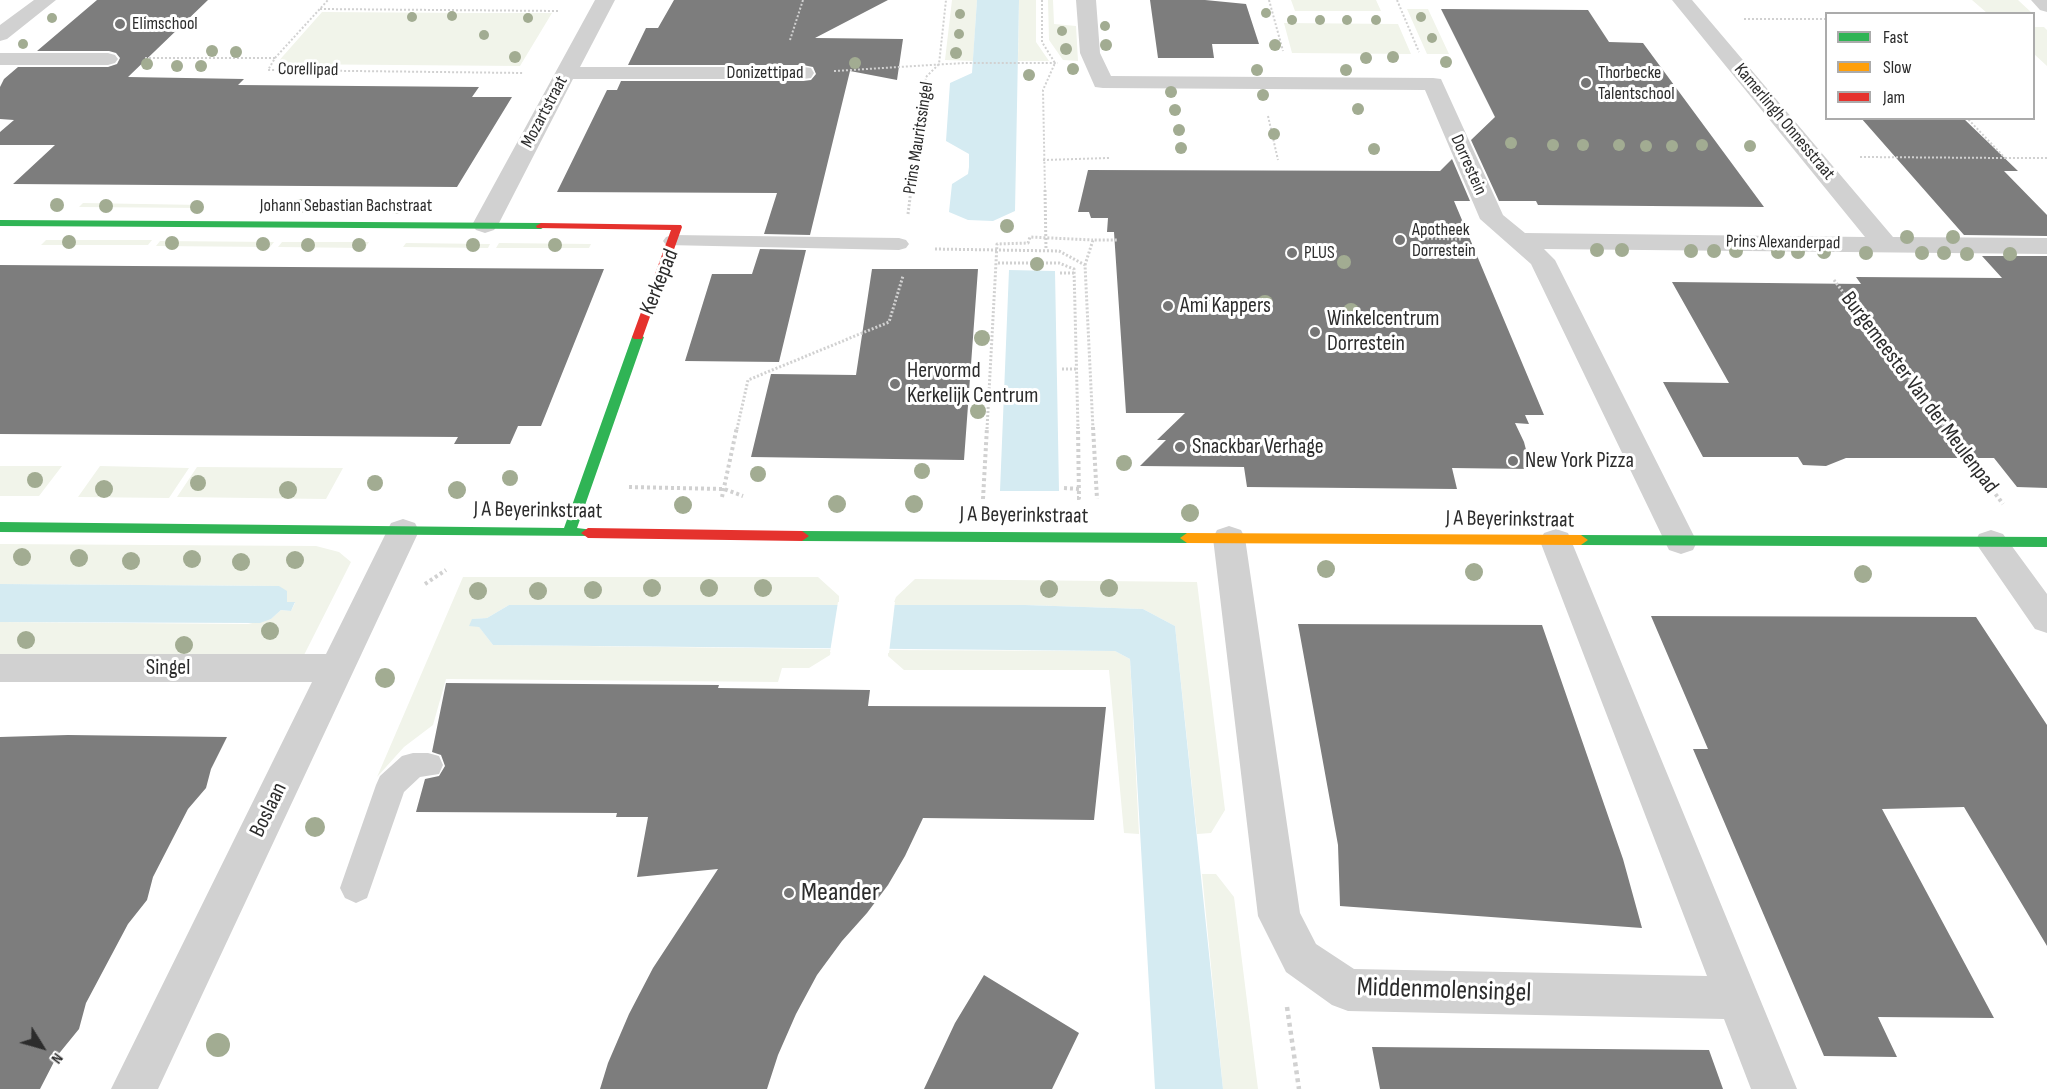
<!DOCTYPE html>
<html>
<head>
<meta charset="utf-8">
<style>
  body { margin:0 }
  #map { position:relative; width:2047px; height:1089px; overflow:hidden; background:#fff; font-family:"Sofia Sans Condensed",sans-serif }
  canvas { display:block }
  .legend { position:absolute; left:1825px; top:12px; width:210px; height:108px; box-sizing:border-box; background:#fff; border:2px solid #ababab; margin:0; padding:8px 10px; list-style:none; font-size:18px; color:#2c2c2c }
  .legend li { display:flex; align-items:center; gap:12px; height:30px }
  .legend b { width:30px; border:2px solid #ababab }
  .north { position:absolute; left:12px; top:1017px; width:60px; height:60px; -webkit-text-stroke:4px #fff; paint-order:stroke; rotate:127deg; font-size:16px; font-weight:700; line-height:24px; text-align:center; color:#2c2c2c }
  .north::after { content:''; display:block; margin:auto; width:21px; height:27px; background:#2c2c2c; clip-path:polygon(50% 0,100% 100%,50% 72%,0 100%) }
</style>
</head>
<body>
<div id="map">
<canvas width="2047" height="1089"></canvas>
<ul class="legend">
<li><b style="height:8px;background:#30b455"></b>Fast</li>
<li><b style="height:8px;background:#ff9f0a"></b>Slow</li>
<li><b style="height:8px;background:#e5322d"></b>Jam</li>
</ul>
<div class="north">N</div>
</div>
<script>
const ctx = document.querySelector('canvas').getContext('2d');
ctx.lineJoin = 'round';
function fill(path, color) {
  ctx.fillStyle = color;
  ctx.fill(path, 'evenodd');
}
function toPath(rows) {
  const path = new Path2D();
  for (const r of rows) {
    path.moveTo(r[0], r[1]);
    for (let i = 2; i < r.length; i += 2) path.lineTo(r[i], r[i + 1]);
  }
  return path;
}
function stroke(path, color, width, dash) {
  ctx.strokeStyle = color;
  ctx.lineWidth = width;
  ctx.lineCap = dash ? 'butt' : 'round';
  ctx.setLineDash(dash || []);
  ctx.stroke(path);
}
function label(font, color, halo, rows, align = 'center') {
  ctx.font = font + ' "Sofia Sans Condensed",sans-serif';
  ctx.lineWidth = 6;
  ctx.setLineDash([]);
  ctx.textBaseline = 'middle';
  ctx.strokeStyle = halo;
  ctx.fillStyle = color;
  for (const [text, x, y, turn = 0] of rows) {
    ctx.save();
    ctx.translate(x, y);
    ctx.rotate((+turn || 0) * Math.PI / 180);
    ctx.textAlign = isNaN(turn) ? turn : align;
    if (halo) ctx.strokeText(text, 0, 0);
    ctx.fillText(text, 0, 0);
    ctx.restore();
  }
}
const green = toPath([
  [952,0,977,0,973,61,945,60],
  [1019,0,1036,0,1036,42,1049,61,1018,61],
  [1048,0,1053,0,1054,24,1076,26,1078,61,1063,60,1049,40],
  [1291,0,1376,0,1381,11,1295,11],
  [1972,0,2018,0,2032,13,1987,13],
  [1407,9,1428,9,1449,54,1427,54],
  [322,12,468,13,552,13,520,66,276,64],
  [1284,23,1398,24,1411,54,1292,53],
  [2034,27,2044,27,2047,30,2047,66,2034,54],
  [83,203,203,205,200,208,79,207],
  [46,240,152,240,148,245,41,245],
  [160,241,274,242,270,247,156,246],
  [282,242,369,242,365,248,278,247],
  [406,243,490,244,488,248,403,247],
  [499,243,591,244,589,248,496,248],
  [0,466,62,466,39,496,0,496],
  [100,466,189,468,169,498,78,497],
  [197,467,198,467,343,468,326,499,177,497],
  [0,544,316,546,339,552,351,562,302,659,0,657,0,622,248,624,271,619,281,610,291,611,295,603,287,602,279,586,0,584],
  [463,577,818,577,839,596,839,605,509,605,487,618,473,619,493,645,831,649,830,655,809,668,782,668,778,682,446,679,433,725,404,747,377,777],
  [915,579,1197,582,1225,810,1211,833,1197,834,1175,626,1143,609,1025,605,893,605,896,597],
  [888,650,1115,651,1130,659,1139,834,1124,833,1109,670,904,670,888,656],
  [1202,874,1216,874,1234,897,1258,1089,1223,1089]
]);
const water = toPath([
  [977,0,1019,0,1015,211,993,221,968,220,949,212,952,184,968,174,969,167,969,154,946,141,950,83,972,73],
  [1009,270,1055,271,1059,491,1000,491],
  [0,584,279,586,287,591,287,602,295,602,291,611,281,610,271,619,260,623,0,622],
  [509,605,1025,605,1143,609,1175,626,1223,1089,1155,1089,1130,659,1115,651,493,645,479,627,469,626,472,619,487,618]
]);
const pier = toPath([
  [838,602,895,602,889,653,830,652]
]);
const building = toPath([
  [97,0,208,0,128,77,244,79,238,85,479,87,472,97,512,97,457,187,13,184,55,145,0,145,0,132,14,120,0,119,0,87,4,79,18,67,108,67,117,64,120,58,116,53,109,51,37,51],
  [674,0,888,0,815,38,903,39,897,80,850,71,810,235,764,234,777,193,557,192,607,90,617,90,621,81,803,81,811,80,816,74,813,67,803,65,628,65,646,28,658,28],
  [1150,0,1205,0,1246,4,1259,44,1212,44,1214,58,1158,58],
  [1441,9,1588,10,1609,42,1643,43,1764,207,1538,205,1536,201,1499,201,1471,140,1495,117],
  [1861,118,1963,118,2018,171,2004,171,2047,215,2047,236,1964,235],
  [1452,159,1470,201,1454,201,1544,415,1525,415,1529,424,1515,423,1524,442,1531,469,1452,468,1457,489,1247,487,1244,467,1140,466,1166,440,1157,440,1185,413,1126,413,1114,232,1107,232,1108,218,1091,218,1089,212,1078,212,1088,170,1440,171],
  [760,249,806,250,779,362,685,361,712,274,752,274],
  [1982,256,2047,256,2047,488,2017,487,1994,458,1846,458,1826,466,1803,465,1798,457,1703,457,1663,382,1729,383,1672,282,1861,284,1856,277,2002,278],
  [0,265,133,266,604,269,541,426,518,426,510,444,454,444,458,437,0,434],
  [872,269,978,269,964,460,751,457,771,374,856,375],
  [1651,616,1976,617,2047,725,2047,946,1964,807,1882,809,1994,1018,1878,1017,1897,1057,1824,1056,1693,749,1708,749],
  [1298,624,1542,625,1623,859,1642,928,1340,906,1338,845],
  [446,683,719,685,718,688,870,690,868,706,1106,707,1094,820,923,818,905,856,888,885,867,913,842,941,817,975,796,1014,778,1055,767,1089,600,1089,608,1063,629,1014,653,968,718,869,637,877,648,817,616,817,617,813,416,812,425,779,439,776,445,766,441,755,432,752],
  [68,735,227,737,211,769,206,788,188,809,153,877,147,900,128,924,86,1003,79,1029,57,1056,40,1089,0,1089,0,737],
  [984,975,1079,1033,1052,1089,924,1089,955,1023],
  [1372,1047,1709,1050,1723,1089,1380,1089]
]);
const pathFar3 = toPath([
  [1042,0,1042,42,1055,63,1043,90,1045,192],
  [1269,0,1283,51],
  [1397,0,1419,52],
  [320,9,559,11],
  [1744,19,1826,19],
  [790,40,803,0],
  [145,58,275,58,268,70,524,73],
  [275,58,328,0],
  [834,71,964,63,1058,63],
  [1268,116,1278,160],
  [1860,157,2005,158,1967,118],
  [2005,158,2047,158],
  [1043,160,1109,158],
  [911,192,926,77,939,64,946,0]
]);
const pathFar2 = toPath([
  [1045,190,1046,250],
  [908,214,911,190],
  [1423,238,1461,239],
  [935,249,1059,251,1085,265,1093,429],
  [998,263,1059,263,1074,269,1078,429],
  [1085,265,1093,240,1117,240],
  [1060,273,1074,273],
  [1834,280,1946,429],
  [1062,369,1076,369],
  [737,429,748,380,889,322,903,276],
  [987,429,997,244,1028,243,1030,237,1093,240]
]);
const pathFar1 = toPath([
  [1093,427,1097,499],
  [1945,427,2003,504],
  [629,487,724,489,743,496],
  [1064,488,1079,489],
  [722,497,737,427],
  [1077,498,1079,498,1078,427],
  [983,499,987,427],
  [425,584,446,570]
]);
const path = toPath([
  [1287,1007,1299,1089]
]);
const lane = toPath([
  [673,235,899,238,906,240,909,244,906,248,899,250,666,245,663,241,666,237,673,235],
  [413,753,428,753,439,756,443,765,439,774,420,777,404,792,367,898,356,903,345,898,340,888,376,785,380,776,402,756,413,753]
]);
const street = toPath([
  [34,0,56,0,7,39,0,41,0,25,34,0],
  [595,0,615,0,580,67,803,67,811,68,814,73,811,78,803,79,573,79,498,225,494,230,485,233,476,230,472,225,595,0],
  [1076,0,1096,0,1100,53,1111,76,1433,78,1441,79,1503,215,1525,233,1865,237,1672,0,1692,0,1893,237,2047,238,2047,254,1544,249,1555,260,1697,542,1693,550,1681,554,1669,550,1665,542,1531,264,1480,219,1425,90,1103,88,1095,87,1080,53,1076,0],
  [2031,0,2047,0,2047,12,2040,10,2031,0],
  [0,53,108,53,115,55,118,59,115,63,108,65,0,65,0,53],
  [403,519,415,523,419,531,158,1089,111,1089,312,682,0,682,0,654,326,654,387,531,391,523,403,519],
  [1229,526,1241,530,1245,538,1300,913,1316,944,1354,969,1707,976,1540,541,1544,533,1556,529,1568,533,1797,1089,1751,1089,1724,1019,1348,1011,1332,1005,1286,972,1258,916,1213,538,1217,530,1229,526],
  [1991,530,2003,534,2047,594,2047,633,2035,629,1975,542,1979,534,1991,530]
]);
const fast = toPath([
  [0,220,541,223,546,226,541,229,0,226,0,220],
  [638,334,644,337,577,528,593,530,595,533,593,536,0,532,0,522,564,528,632,337,638,334],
  [802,531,1187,533,1194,538,1187,543,802,541,795,536,802,531],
  [1581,535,2047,537,2047,547,1581,545,1574,540,1581,535]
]);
const slow = toPath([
  [1187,533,1581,535,1588,540,1581,545,1187,543,1180,538,1187,533]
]);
const jam = toPath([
  [541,223,681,225,682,227,642,339,634,339,632,337,671,230,537,228,536,226,541,223],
  [588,528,802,531,809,536,802,541,588,538,581,533,588,528]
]);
const trees = [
  [1266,13,5],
  [960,14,5],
  [452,16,5],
  [412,17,5],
  [1421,17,5],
  [52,18,5],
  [528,18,5],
  [1292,20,5],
  [1320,20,5],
  [1347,20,5],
  [1376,20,5],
  [1105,26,5],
  [1062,31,5],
  [959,34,5],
  [484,35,5],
  [1432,38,5],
  [23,44,5],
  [1106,45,6],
  [1275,45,6],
  [1066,49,6],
  [212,51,6],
  [236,52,6],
  [956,53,6],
  [515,57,6],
  [1393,57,6],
  [1366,58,6],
  [1446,62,6],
  [855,63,6],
  [147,64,6],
  [177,66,6],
  [201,66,6],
  [1073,69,6],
  [1257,70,6],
  [1346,70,6],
  [1029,75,6],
  [1171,92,6],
  [1263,95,6],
  [1358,109,6],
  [1175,110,6],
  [1179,130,6],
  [1274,134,6],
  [1511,143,6],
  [1553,145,6],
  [1583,145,6],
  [1619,145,6],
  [1702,145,6],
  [1646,146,6],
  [1672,146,6],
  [1750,146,6],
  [1181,148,6],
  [1374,149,6],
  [57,205,7],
  [106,206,7],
  [300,206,7],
  [197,207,7],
  [396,207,7],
  [1007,226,7],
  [1907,237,7],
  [1953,237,7],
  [69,242,7],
  [172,243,7],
  [263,244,7],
  [308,245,7],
  [359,245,7],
  [473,245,7],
  [555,245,7],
  [1597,250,7],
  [1622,250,7],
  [1691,251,7],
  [1714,251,7],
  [1736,251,7],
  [1778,252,7],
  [1798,252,7],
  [1824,252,7],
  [1866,253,7],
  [1922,253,7],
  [1944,253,7],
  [1967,254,7],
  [2010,254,7],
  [1344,262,7],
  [1037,264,7],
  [1265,303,8],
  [1351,311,8],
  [982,338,8],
  [978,411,8],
  [1124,463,8],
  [922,471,8],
  [758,474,8],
  [510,478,8],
  [35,480,8],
  [198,483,8],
  [375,483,8],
  [104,489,9],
  [288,490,9],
  [457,490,9],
  [837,504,9],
  [914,504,9],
  [683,505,9],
  [1190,513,9],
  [22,557,9],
  [79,558,9],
  [192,559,9],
  [295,560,9],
  [131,561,9],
  [241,562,9],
  [1326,569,9],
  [1474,572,9],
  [1863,574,9],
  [652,588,9],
  [709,588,9],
  [763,588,9],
  [1109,588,9],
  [1049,589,9],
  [593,590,9],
  [478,591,9],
  [538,591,9],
  [270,631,9],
  [26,640,9],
  [184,645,9],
  [385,678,10],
  [315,827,10],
  [218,1045,12]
];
const markers = [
  [120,24,6,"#767676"],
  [1586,83,6,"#767676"],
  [1400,240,6,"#767676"],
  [1292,253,6,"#767676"],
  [1168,306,6,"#767676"],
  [1315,332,6,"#767676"],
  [895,384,6,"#767676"],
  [1180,447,6,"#767676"],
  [1513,461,6,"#767676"],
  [789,893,6,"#767676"]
];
const farPoinames = [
  ["Elimschool",132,24],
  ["Thorbecke",1598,73],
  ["Talentschool",1598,94],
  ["Apotheek",1412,230],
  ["Dorrestein",1412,251],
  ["PLUS",1304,253]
];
const farStreetnames = [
  ["Corellipad",308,70,1],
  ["Donizettipad",765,73],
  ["Mozartstraat",545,112,-62],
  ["Kamerlingh Onnesstraat",1784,122,50],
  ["Prins Mauritssingel",919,138,-81],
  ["Dorrestein",1468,165,66],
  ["Johann Sebastian Bachstraat",346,206],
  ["Prins Alexanderpad",1783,243,1]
];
const streetNames = [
  ["Kerkepad",660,282,-68],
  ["Burgemeester Van der Meulenpad",1919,393,53],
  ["J A Beyerinkstraat",538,511,1],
  ["J A Beyerinkstraat",1024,516,1],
  ["J A Beyerinkstraat",1510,520,1],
  ["Singel",168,668],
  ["Boslaan",269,810,-64]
];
const poiNames = [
  ["Ami Kappers",1180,306],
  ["Winkelcentrum",1327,319],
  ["Dorrestein",1327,344],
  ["Hervormd",907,371],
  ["Kerkelijk Centrum",907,396],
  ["Snackbar Verhage",1192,447],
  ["New York Pizza",1525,461]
];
const nearPoinames = [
  ["Meander",801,893]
];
const nearStreetnames = [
  ["Middenmolensingel",1444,991,2]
];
fill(green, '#f1f4ea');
fill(water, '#d5ebf2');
fill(pier, '#fff');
fill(building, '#7d7d7d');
stroke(pathFar3, '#d1d1d1', 2, [2, 2]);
stroke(pathFar2, '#d1d1d1', 3, [2, 2]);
stroke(pathFar1, '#d1d1d1', 4, [3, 3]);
stroke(path, '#d1d1d1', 4.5, [4, 4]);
fill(lane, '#d1d1d1');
fill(street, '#d1d1d1');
fill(fast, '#30b455');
fill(slow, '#ff9f0a');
fill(jam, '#e5322d');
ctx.fillStyle = '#a2ac92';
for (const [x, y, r] of trees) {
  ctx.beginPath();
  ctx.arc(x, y, r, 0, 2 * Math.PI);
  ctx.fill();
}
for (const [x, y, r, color] of markers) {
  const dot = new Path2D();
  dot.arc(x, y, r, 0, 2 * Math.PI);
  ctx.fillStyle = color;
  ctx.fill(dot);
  stroke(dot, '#fff', 2);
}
label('18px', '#2c2c2c', '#fff', farPoinames, 'left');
label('18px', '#2c2c2c', '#fff', farStreetnames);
label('22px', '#2c2c2c', '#fff', streetNames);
label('22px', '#2c2c2c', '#fff', poiNames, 'left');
label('27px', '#2c2c2c', '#fff', nearPoinames, 'left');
label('27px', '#2c2c2c', '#fff', nearStreetnames);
</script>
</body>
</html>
